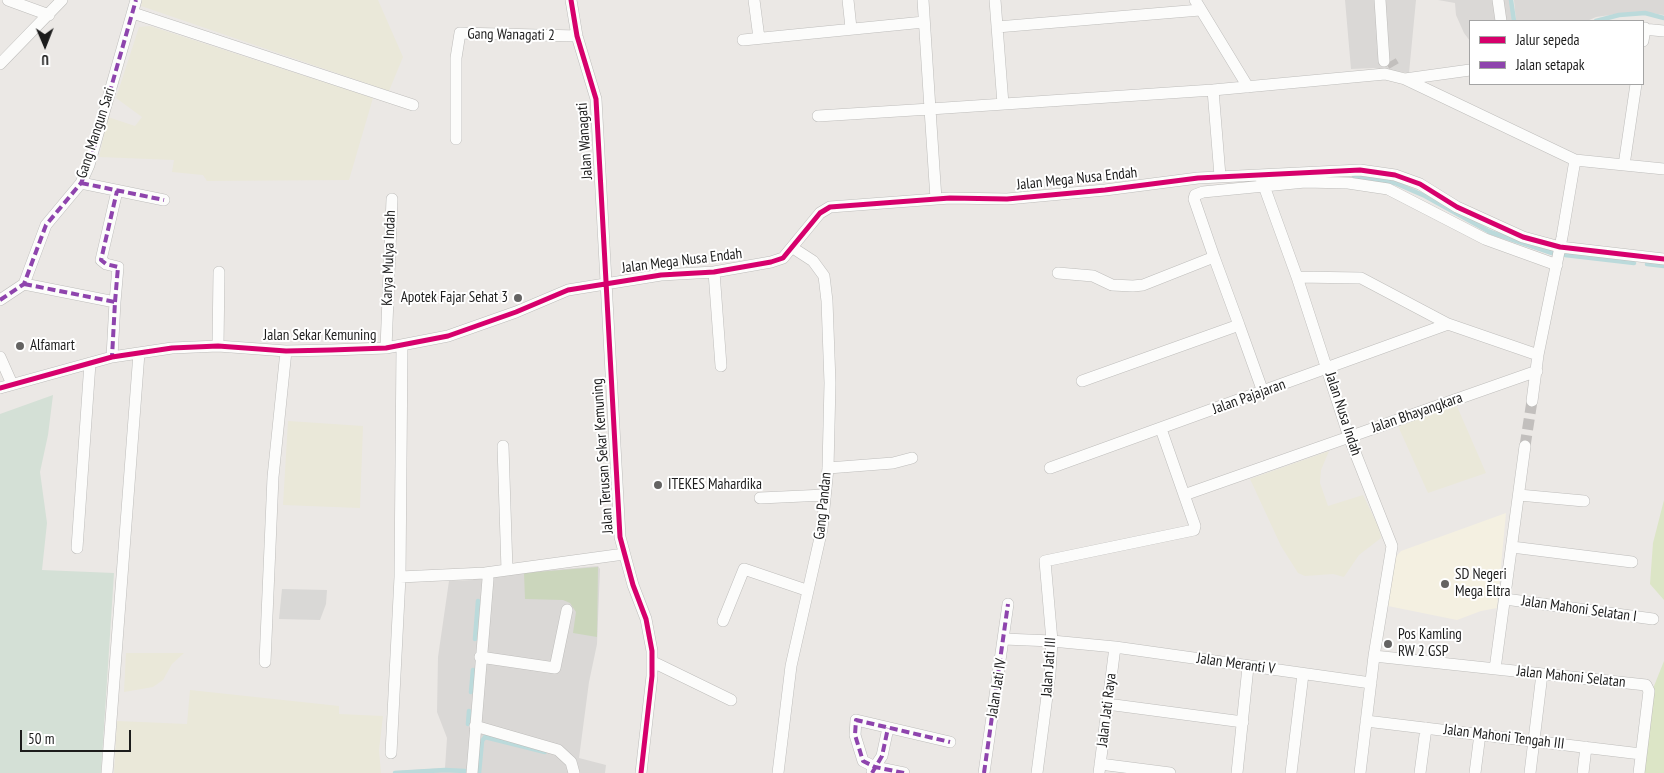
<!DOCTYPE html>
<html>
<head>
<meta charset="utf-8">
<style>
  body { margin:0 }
  #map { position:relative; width:1664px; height:773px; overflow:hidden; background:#ebe8e5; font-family:"PT Sans Narrow",sans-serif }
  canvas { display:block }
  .legend { position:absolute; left:1469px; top:20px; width:175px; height:65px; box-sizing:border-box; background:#fff; border:1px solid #a4a4a4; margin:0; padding:6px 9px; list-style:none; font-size:15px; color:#1c1c1c }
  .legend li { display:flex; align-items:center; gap:10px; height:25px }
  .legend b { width:25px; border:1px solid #a4a4a4 }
  .north { position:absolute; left:20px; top:20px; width:50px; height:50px; -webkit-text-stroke:4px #fff; paint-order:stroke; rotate:179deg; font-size:14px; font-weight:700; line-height:20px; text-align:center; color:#1c1c1c }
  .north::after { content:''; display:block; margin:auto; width:18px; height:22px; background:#1c1c1c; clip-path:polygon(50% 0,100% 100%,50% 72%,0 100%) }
  .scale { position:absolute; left:20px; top:730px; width:111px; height:22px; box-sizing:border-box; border:2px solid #1c1c1c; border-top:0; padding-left:6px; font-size:15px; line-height:18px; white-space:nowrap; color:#1c1c1c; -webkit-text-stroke:4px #fff; paint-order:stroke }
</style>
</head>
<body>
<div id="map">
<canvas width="1664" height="773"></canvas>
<ul class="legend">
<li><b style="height:6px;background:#d6006c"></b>Jalur sepeda</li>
<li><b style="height:6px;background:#8e44ad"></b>Jalan setapak</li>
</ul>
<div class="north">U</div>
<div class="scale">50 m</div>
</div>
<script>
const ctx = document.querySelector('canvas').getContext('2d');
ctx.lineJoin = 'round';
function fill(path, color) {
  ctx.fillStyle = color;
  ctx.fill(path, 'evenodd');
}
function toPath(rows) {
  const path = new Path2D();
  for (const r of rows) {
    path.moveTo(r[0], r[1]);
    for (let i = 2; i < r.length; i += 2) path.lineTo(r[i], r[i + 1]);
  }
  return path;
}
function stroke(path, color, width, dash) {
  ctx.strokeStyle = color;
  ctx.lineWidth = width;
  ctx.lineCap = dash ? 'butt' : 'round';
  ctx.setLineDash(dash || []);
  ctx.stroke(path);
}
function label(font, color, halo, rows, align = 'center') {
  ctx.font = font + ' "PT Sans Narrow",sans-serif';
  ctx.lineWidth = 4;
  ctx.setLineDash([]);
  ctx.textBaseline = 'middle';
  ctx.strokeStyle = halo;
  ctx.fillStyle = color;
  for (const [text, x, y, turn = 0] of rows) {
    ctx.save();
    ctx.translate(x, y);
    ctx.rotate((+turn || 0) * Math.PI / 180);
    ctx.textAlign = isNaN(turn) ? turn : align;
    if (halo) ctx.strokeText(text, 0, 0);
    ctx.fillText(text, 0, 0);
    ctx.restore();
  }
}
const residential = toPath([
  [1345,0,1416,0,1409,73,1373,68,1351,69],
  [1438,0,1510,0,1513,21,1470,21,1470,41,1464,33,1456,15,1455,3],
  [1514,0,1664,0,1664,15,1651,13,1617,14,1596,17,1587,21,1516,21],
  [598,566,600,569,597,644,589,682,579,758,606,765,605,773,397,773,397,771,445,768,447,738,437,712,438,657,449,581,473,580,474,577]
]);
const education = toPath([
  [1506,513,1497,608,1481,611,1457,620,1388,606,1392,561,1401,551]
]);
const religious = toPath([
  [282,589,327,590,326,604,320,620,279,619]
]);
const farmland = toPath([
  [142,0,378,0,403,57,389,91,141,6],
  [150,26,373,98,349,180,207,181,203,175,172,172,174,160,99,157,108,117,135,126,142,117,116,98,139,27],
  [1456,404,1486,473,1428,493,1398,426],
  [288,421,363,426,360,508,283,505],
  [1329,451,1321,470,1320,483,1328,506,1363,495,1379,528,1381,538,1359,555,1344,577,1333,574,1305,576,1298,573,1281,546,1250,479],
  [126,653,184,653,172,664,163,680,153,687,124,692],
  [190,690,339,706,339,714,383,716,379,750,381,773,114,773,117,721,187,724]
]);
const grass = toPath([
  [1664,500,1664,600,1650,584,1653,543],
  [1664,661,1664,773,1643,773,1654,686]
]);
const forest = toPath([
  [598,567,597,637,573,633,576,612,570,603,563,600,525,599,524,573]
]);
const wetland = toPath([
  [53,395,48,435,40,472,47,523,42,570,114,573,101,773,0,773,0,414]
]);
const stream = toPath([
  [1511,0,1514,21],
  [1596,21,1619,15,1645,13,1664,18],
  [1354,176,1395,183,1425,196,1490,232,1552,253],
  [1565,255,1634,263],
  [1647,264,1664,266],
  [475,639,478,601],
  [471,692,473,670],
  [468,724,469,711],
  [395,773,445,770,465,771,465,773],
  [479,773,482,741,485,737,545,752]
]);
const minorTunnel = toPath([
  [1391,61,1394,66],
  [1525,446,1532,401]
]);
const minor = toPath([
  [8,0,49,15],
  [571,0,577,36,596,99,620,537,633,585,646,619,652,651,652,676,641,773],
  [754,0,759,38],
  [848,0,851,28],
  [995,0,1003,104],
  [1195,0,1248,87],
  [1380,0,1384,61],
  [1498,0,1501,21],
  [133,13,413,105],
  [997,27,1200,10],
  [1643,29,1664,31],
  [743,40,924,22],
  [1643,41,1645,28],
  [0,64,62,0],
  [1405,79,1470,70],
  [1213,90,1220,176],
  [818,116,930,109,923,0],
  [456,139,456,58,460,33,577,36],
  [1624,165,1636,84],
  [1260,175,1297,277,1349,437,1392,546,1374,656,1360,773],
  [81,183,164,200],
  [936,199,930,109,1213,90,1385,74,1405,79,1575,160,1664,169],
  [1214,257,1194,199,1195,195,1203,192,1305,182,1348,183,1388,189,1485,239,1557,265],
  [714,272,721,366],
  [1058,273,1093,276,1112,285,1133,286,1143,285,1214,257,1239,325],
  [1297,277,1361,278,1448,324,1538,355],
  [24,284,115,302,112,357],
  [0,300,24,284,46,225,81,183,89,165,136,0],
  [115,302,118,267,106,264,101,260,117,191],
  [218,346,219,272],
  [386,348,392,199],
  [0,357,12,384],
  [1082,381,1239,325,1263,392],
  [0,388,112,357,172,348,218,346,286,351,331,350,386,348,448,336,516,312,568,290,661,275,714,272,771,262,783,258,820,213,830,207,950,198,1007,199,1105,190,1198,178,1360,170,1395,175,1420,184,1457,207,1523,237,1560,247,1664,259],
  [1532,401,1538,355,1562,237,1575,160],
  [503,446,507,570],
  [828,468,893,463,912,458],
  [1050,468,1448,324],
  [1184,495,1537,371],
  [1519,495,1584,501],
  [760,498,825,495],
  [1512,547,1632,562],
  [77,548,90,363],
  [400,577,402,346],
  [1505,599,1653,619],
  [723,621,744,569,806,590],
  [1004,639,1052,641,1115,647,1371,683],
  [1374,656,1646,685,1649,691,1639,773],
  [480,657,555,668,567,610],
  [265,662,273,477,286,351],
  [653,662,731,700],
  [1495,669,1525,446],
  [1107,704,1243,722],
  [1366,721,1641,754],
  [475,726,558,750,571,762,574,773],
  [391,753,400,577,485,573,624,554],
  [1100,764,1170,773],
  [872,771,882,756,888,728],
  [107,773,139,353],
  [472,773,488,579],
  [778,773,791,666,822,529,828,468,830,383,827,301,824,276,813,261,793,248],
  [904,773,875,767,863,761,855,735,856,720,950,742],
  [984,773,1008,604],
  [1037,773,1050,673,1052,641,1045,561,1194,530,1195,526,1161,429],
  [1099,773,1115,647],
  [1237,773,1248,667],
  [1291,773,1303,674],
  [1420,773,1426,728],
  [1475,773,1480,734],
  [1530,773,1542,674],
  [1583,773,1586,747]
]);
const quiet = toPath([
  [81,183,164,200],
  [24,284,115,302,112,357],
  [0,300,24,284,46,225,81,183,89,165,136,0],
  [115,302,118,267,106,264,101,260,117,191],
  [872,773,882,756,888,728],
  [904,773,875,767,863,761,855,735,856,720,950,742],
  [984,773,1008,604]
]);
const cycleway = toPath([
  [571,0,577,36,596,99,620,537,633,585,646,619,652,651,652,676,641,773],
  [0,388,112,357,172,348,218,346,286,351,331,350,386,348,448,336,516,312,568,290,661,275,714,272,771,262,783,258,820,213,830,207,950,198,1007,199,1105,190,1198,178,1360,170,1395,175,1420,184,1457,207,1523,237,1560,247,1664,259]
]);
const markers = [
  [518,298,5,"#646362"],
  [20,346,5,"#646362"],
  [658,485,5,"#646362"],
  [1445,584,5,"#646362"],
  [1388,644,5,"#646362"]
];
const streetNames = [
  ["Gang Wanagati 2",511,35,1],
  ["Gang Mangun Sari",96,133,-72],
  ["Jalan Wanagati",585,141,-94],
  ["Jalan Mega Nusa Endah",1077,179,-6],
  ["Karya Mulya Indah",389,258,-88],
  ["Jalan Mega Nusa Endah",682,261,-7],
  ["Jalan Sekar Kemuning",320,336],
  ["Jalan Pajajaran",1249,397,-20],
  ["Jalan Bhayangkara",1417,413,-19],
  ["Jalan Nusa Indah",1343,414,72],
  ["Jalan Terusan Sekar Kemuning",603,456,-94],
  ["Gang Pandan",823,506,-84],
  ["Jalan Mahoni Selatan I",1579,609,8],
  ["Jalan Meranti V",1236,664,8],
  ["Jalan Jati III",1049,667,-86],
  ["Jalan Mahoni Selatan",1571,677,6],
  ["Jalan Jati IV",997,688,-81],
  ["Jalan Jati Raya",1107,710,-83],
  ["Jalan Mahoni Tengah III",1504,737,7]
];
const poiNames = [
  ["Apotek Fajar Sehat 3",508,298,"right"],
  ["Alfamart",30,346],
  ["ITEKES Mahardika",668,485],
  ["SD Negeri",1455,575],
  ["Mega Eltra",1455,592],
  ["Pos Kamling",1398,635],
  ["RW 2 GSP",1398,652]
];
fill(residential, '#dad8d6');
fill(education, '#f4f0e1');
fill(religious, '#d9d8d6');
fill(farmland, '#eae8d9');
fill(grass, '#dce5c6');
fill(forest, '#cbd6bc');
fill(wetland, '#d4e0d6');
stroke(stream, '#bbdadb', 4.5);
stroke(minorTunnel, '#c2bfbd', 11, [11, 5.5]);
stroke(minor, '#bebdbb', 12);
stroke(minor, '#fcfcfb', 11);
stroke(quiet, '#8e44ad', 4, [8, 4]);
stroke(cycleway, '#d6006c', 5);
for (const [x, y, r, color] of markers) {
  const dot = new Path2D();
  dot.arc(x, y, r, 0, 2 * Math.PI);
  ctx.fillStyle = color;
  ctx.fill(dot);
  stroke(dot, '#fff', 2);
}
label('15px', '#1c1c1c', '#fff', streetNames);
label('15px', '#1c1c1c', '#fff', poiNames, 'left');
</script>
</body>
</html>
